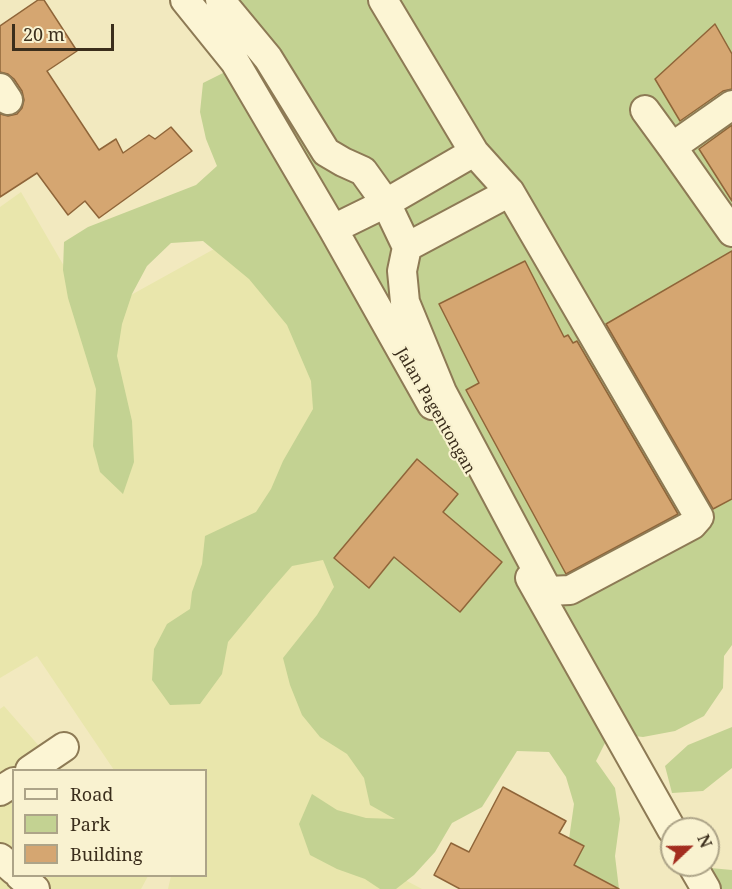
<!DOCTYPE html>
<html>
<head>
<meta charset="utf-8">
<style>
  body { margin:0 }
  #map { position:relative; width:732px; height:889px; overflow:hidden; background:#f2e9bf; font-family:"Noto Serif",serif }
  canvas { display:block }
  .legend { position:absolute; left:12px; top:769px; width:195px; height:108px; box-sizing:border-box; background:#f9f2d0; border:2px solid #ada488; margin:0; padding:8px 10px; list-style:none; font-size:18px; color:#3b2e1c }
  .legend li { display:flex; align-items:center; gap:12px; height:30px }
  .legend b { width:30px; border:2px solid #ada488 }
  .north { position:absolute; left:660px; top:817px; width:60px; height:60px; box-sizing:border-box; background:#f9f2d0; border:2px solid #ada488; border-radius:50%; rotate:68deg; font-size:16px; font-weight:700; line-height:24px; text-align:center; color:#3b2e1c }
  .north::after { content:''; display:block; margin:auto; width:21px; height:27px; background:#a32d1f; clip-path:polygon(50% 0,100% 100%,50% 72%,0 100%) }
  .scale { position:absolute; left:12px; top:24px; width:102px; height:27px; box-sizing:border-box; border:3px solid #3b2e1c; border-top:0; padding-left:8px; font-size:18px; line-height:21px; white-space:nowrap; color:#3b2e1c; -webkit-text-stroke:4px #f9f2d0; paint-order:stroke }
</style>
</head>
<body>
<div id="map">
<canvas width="732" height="889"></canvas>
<ul class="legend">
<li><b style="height:8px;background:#fcf5d4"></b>Road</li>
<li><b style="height:16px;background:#c3d292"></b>Park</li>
<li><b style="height:16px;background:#d5a671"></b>Building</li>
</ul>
<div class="north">N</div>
<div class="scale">20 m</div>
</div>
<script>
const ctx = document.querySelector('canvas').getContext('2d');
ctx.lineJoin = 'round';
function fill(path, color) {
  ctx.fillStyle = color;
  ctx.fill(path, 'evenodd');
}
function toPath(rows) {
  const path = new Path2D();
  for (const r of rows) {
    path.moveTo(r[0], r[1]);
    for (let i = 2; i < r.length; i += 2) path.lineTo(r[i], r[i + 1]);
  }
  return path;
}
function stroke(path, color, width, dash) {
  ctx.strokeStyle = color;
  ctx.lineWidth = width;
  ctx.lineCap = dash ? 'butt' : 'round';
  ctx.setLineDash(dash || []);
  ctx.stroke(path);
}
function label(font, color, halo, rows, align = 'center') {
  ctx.font = font + ' "Noto Serif",serif';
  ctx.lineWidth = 4.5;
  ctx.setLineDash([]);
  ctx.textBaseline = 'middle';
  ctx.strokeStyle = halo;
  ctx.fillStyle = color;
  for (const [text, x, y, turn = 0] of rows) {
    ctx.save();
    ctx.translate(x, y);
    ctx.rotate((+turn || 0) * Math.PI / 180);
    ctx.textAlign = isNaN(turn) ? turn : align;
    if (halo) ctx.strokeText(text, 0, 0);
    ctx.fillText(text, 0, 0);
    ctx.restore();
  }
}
const farmland = toPath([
  [21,192,93,316,272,217,528,653,405,880,422,889,168,889,171,876,206,876,206,770,114,770,37,656,0,678,0,207],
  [4,706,60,770,14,770,14,876,148,876,141,889,0,889,0,709]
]);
const green = toPath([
  [230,0,732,0,732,645,724,656,723,688,704,716,675,731,643,737,610,733,596,761,615,788,620,819,615,856,619,889,576,889,566,860,574,804,566,777,549,752,517,751,482,807,452,823,435,852,414,875,396,889,380,889,365,879,337,869,310,855,299,824,312,794,337,810,366,818,395,819,370,805,364,778,347,754,320,737,302,715,290,685,283,658,317,615,334,587,323,560,292,566,271,590,228,642,222,674,200,704,170,705,152,680,154,649,167,624,190,609,192,592,202,564,205,536,256,512,271,489,283,461,313,409,311,381,287,325,249,279,203,241,171,243,147,266,132,294,122,324,117,356,132,421,134,462,123,494,100,472,93,446,96,389,68,298,63,270,64,242,88,227,196,185,217,166,206,139,200,112,203,83,229,70],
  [732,727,732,768,703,791,672,793,665,766,688,745],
  [700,867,732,870,732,889,690,889]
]);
const building = toPath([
  [38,0,44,0,77,51,47,71,99,150,116,139,123,153,149,135,155,139,171,127,192,151,99,218,85,201,68,215,37,173,0,197,0,114,8,116,17,114,22,108,24,100,22,91,14,79,8,74,0,72,0,26,38,0],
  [715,24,732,54,732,89,723,91,680,121,655,79,715,24],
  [732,125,732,201,699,149,732,125],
  [732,251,732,499,713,509,606,324,732,251],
  [525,261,564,337,568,335,573,343,577,341,678,514,566,574,466,390,479,383,439,304,525,261],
  [417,459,458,494,443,512,502,562,460,612,394,557,369,588,334,558,417,459],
  [503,787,566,821,559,833,584,846,574,865,619,889,460,889,434,875,451,843,469,852,503,787]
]);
const street = toPath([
  [185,0,235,62,333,229,432,405],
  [220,0,268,58,326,152,343,162,363,171,386,203,407,247,402,271,405,302,442,392,548,591,570,590,692,525,699,517,510,192,474,152,383,0],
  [0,88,8,100],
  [732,105,672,147,732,232],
  [645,110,672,147],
  [333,229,386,203,474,152],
  [407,247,510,192],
  [530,578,672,830],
  [30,770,64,747],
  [0,791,14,782],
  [0,858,14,870],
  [692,865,706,889],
  [20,876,35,889]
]);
const streetNames = [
  ["Jalan Pagentongan",435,411,60]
];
fill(farmland, '#e9e6ac');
fill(green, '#c3d292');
fill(building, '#d5a671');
stroke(building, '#8f6539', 1.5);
stroke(street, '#8d7a55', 32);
stroke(street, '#fcf5d4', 28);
label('16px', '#3b2e1c', '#f9f2d0', streetNames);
</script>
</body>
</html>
